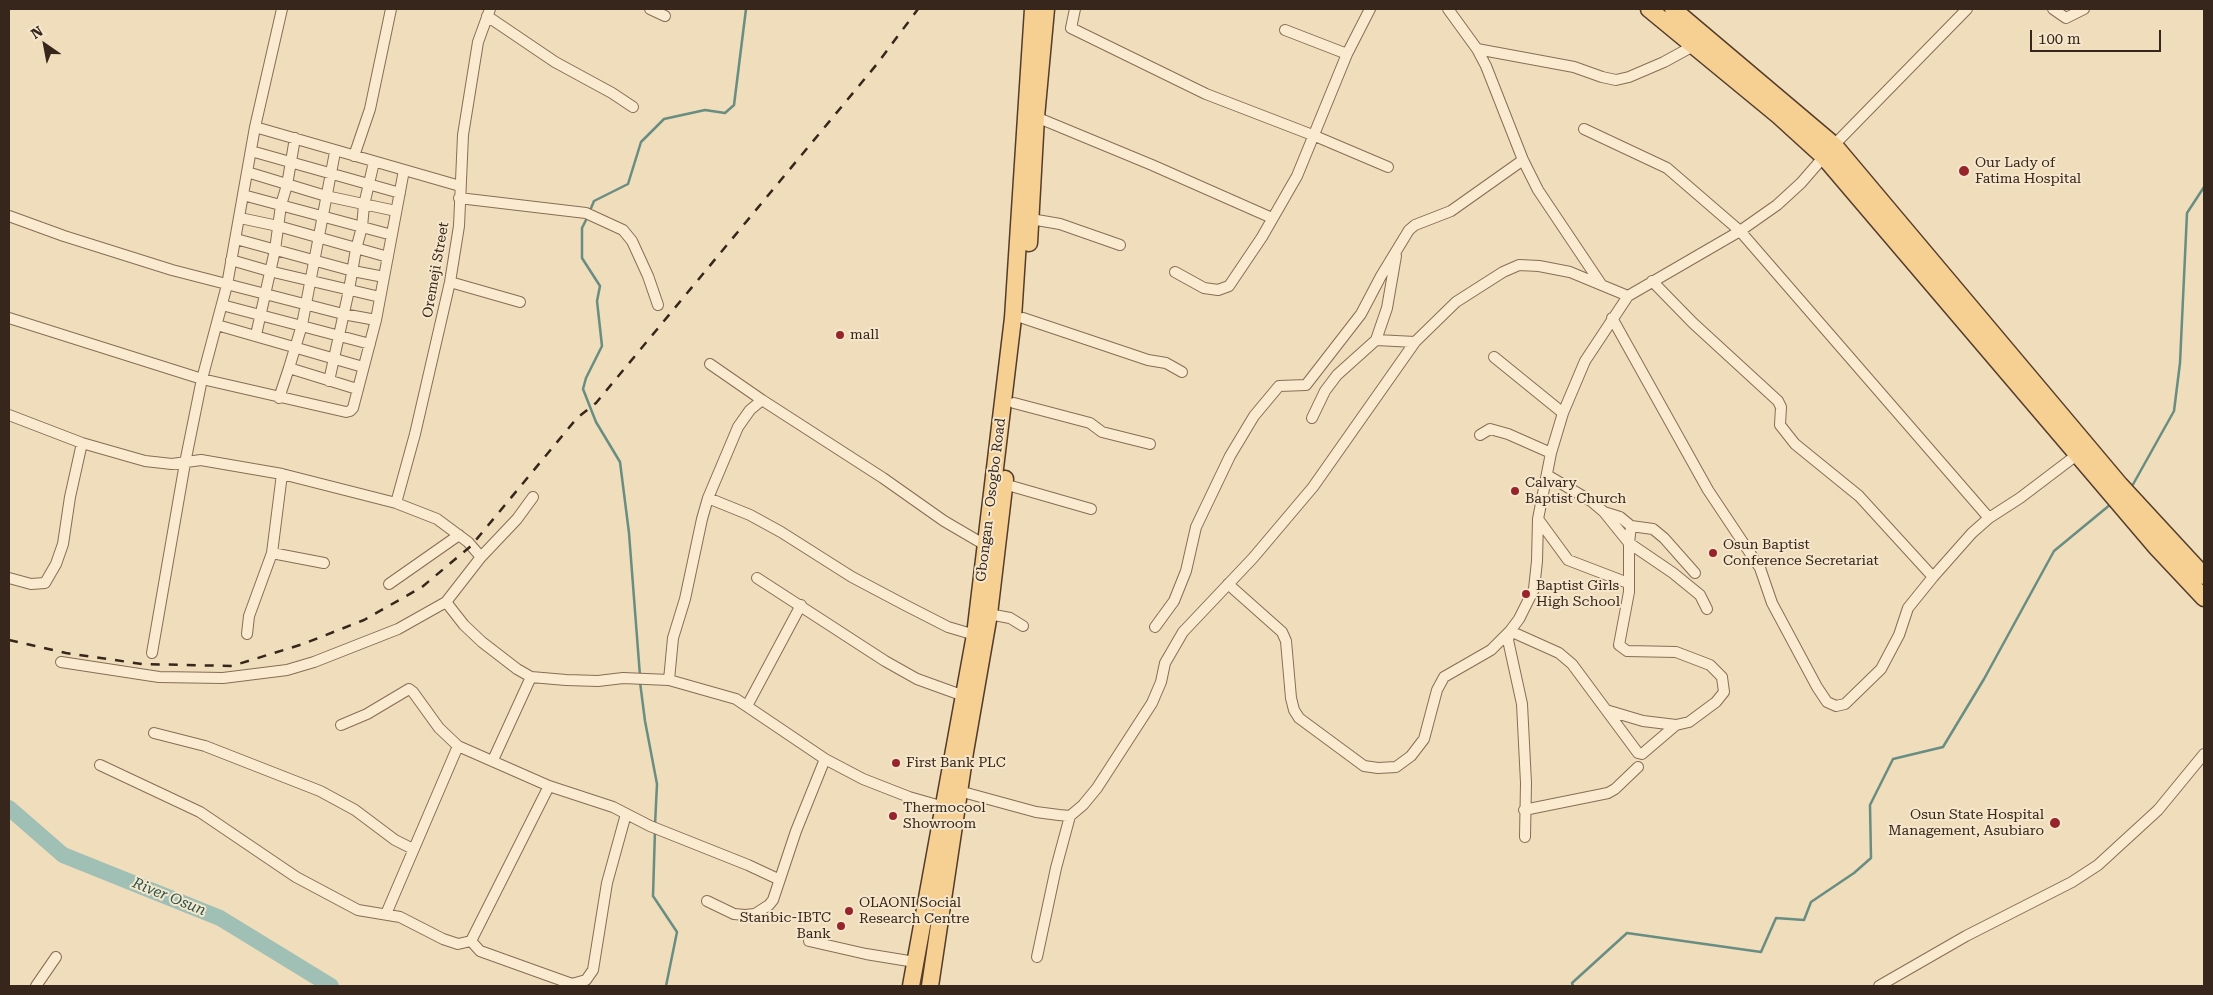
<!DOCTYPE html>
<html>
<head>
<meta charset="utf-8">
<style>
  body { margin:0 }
  #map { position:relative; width:2213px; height:995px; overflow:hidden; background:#efddbc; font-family:"Roboto Serif",serif }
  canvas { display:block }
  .frame { position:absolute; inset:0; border:10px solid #36261b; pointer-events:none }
  .north { position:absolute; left:20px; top:20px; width:50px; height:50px; -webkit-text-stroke:4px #f6e7cc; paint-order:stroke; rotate:327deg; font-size:14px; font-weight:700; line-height:20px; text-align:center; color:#36261b }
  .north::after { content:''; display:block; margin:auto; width:18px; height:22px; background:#36261b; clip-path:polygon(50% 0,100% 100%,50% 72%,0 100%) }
  .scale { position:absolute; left:2030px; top:30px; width:131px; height:22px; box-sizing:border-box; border:2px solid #36261b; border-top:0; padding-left:6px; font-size:15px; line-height:18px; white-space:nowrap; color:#36261b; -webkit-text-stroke:4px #f6e7cc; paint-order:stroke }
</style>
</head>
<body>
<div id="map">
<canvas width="2213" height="995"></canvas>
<div class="frame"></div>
<div class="north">N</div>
<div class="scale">100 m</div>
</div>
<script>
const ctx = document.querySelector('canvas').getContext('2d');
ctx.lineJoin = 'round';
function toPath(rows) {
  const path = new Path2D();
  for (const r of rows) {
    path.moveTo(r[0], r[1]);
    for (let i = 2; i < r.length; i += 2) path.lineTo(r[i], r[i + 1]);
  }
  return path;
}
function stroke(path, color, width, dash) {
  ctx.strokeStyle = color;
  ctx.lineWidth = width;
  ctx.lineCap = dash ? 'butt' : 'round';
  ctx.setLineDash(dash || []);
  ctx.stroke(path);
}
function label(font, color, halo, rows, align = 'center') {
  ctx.font = font + ' "Roboto Serif",serif';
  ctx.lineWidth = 4;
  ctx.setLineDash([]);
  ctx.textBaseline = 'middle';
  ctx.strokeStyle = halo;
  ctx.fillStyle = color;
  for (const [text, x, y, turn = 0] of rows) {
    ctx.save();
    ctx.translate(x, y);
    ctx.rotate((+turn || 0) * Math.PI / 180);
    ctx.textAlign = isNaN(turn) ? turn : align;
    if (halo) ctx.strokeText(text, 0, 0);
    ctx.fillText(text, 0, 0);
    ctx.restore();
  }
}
const stream = toPath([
  [589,213,594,201,628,184,641,142,664,119,705,110,725,113,734,105,746,9],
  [587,218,582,228,582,258,600,286,597,301,602,346,586,378,583,389,596,422,620,462,629,533,640,676],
  [2131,488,2174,411,2180,363,2187,213,2204,187],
  [640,682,645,721,657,784,655,825],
  [655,830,653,896,677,932,666,986],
  [1573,986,1572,983,1627,933,1761,952,1776,918,1804,920,1811,902,1854,873,1871,858,1870,805,1893,759,1943,747,1984,679,2054,551,2111,504]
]);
const river = toPath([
  [9,808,63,855,220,918,331,986]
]);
const street = toPath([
  [650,9,665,16],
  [1075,9,1071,28,1206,94,1315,136,1388,167],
  [1448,9,1477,49,1486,66,1523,160,1538,190,1601,284],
  [2053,9,2066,18,2084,9],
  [487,16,555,62,612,93,633,107],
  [1285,30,1347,54],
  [1477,49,1574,67,1602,77,1616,80,1629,77,1664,62,1695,45],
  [1036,117,1152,165,1272,218],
  [255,127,460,186],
  [1584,129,1667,168,1740,231,1989,518],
  [251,151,400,193],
  [354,156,370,109,391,9],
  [247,172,326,196,396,211],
  [243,195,392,235],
  [459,198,586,213,623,230,632,241,648,276,658,305],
  [9,216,64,236,172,270,343,314,376,320],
  [240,218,278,226,388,257],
  [1031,219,1060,224,1120,245],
  [236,239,353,271,384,277],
  [231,260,269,271,380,297],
  [1175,272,1204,288,1218,290,1229,286,1262,237,1297,176,1347,54,1370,9],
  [1652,281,1693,323,1778,401,1781,407,1780,425,1795,444,1859,496,1933,577],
  [450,282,520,302],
  [222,305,370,344],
  [9,318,202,379,346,412,350,411,353,408,376,320,404,170],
  [1023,318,1148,360,1166,363,1182,372],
  [1612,318,1708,490,1760,568,1772,603,1817,687,1827,702,1836,706,1845,704,1881,669,1899,635,1908,608,1933,577,1972,533,1989,518,2020,498,2078,454],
  [217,325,363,367],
  [256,335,275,250,281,205,287,185,295,138],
  [1376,340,1415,342],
  [1494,357,1563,413],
  [710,364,762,400,883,478,944,521,985,545],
  [289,368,302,325,335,152],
  [329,381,349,290,356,249,362,227,364,205,374,162],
  [279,398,289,368,357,389],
  [1014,403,1090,423,1102,432,1150,444],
  [9,415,82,443,145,461,172,464,201,460,282,474,396,503,437,519,468,542,481,557],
  [1312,418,1325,391,1337,375,1376,340,1387,308,1396,256],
  [1480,435,1490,429,1508,434,1551,453],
  [1547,475,1591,501,1604,512,1629,543,1629,592,1619,645,1627,651,1676,652,1710,665,1722,677,1724,692,1716,702,1689,722,1676,725,1643,721,1606,710],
  [1004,484,1091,509],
  [708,498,750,515,781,532,852,577,905,605,948,627,975,635],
  [396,503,415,434,450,282,459,226,463,135,478,42,490,9],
  [1604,512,1620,517,1631,526,1653,529,1664,538,1695,573],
  [1538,519,1568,560,1628,583],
  [1631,526,1629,543,1673,573,1700,595,1707,609],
  [272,553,324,563],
  [9,578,31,584,45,583,56,564,63,544,70,497,82,443],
  [757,578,885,661,917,679,964,696],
  [389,584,459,535],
  [1228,584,1282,632,1286,641,1291,698,1294,710,1299,718,1364,766,1378,768,1396,767,1411,756,1424,739,1437,690,1444,677,1491,650,1510,631,1559,653,1572,664,1638,753,1642,754,1676,725],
  [446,602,464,625,482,642,517,669,531,677,566,680,598,681,623,678,669,680,736,699,825,759,863,779,909,797,944,807],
  [989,614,1010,618,1023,626],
  [1155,627,1174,601,1186,571,1196,527,1230,456,1254,416,1279,386,1306,385,1361,314,1381,276,1409,230,1415,225,1451,211,1523,160],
  [247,634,249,616,272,553,282,474],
  [152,653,185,463,202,379,227,285,255,127,282,9],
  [61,662,159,677,223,678,287,670,314,662,398,629,446,602,481,557,517,519,533,497],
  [669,680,673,638,685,599,702,519,708,498,738,427,750,410,762,400],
  [747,706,801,605],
  [341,725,367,714,409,689,413,692,439,728,458,746,549,786,613,807,650,826,748,865,778,879],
  [154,733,205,746,320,791,355,810,395,840,413,849],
  [493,760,531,677],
  [100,765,200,812,296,877,358,910,400,917,443,939,458,944,471,941],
  [959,791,1036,812,1059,815,1070,816,1083,805,1097,788,1152,703,1161,682,1165,663,1183,632,1253,558,1313,487,1415,342,1456,302,1503,272,1519,265,1539,266,1570,272,1628,296],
  [1524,810,1608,793,1615,789,1638,767],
  [1525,837,1526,783,1522,704,1508,640,1510,631,1519,619,1534,589,1537,561,1538,519,1551,453,1563,413,1585,361,1628,296,1740,231,1777,205,1801,183,1834,145,1967,9],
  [707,901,734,914,745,915,755,914,769,905,773,900,796,831,825,759],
  [386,914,458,746],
  [471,941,480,951,544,974,572,984,586,980,593,970,607,883,626,814],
  [471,941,549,786],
  [809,941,866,954,915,962],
  [1037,957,1056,868,1070,816],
  [36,986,56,957],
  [1879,986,1966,936,2072,882,2098,865,2158,810,2204,754]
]);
const primary = toPath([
  [1649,9,1779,116,1824,157,2157,548,2204,598],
  [1673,9,1834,145,2120,485,2204,576],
  [1029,243,1036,117,1046,9],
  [911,986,975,635,1013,318,1033,9],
  [930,986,965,752,989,614,1005,479]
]);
const rail = toPath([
  [9,640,66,653,142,664,232,666,303,644,364,620,422,587,471,546,577,418,596,403,877,64,918,9]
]);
const markers = [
  [1964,171,6,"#98242b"],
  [840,335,5,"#98242b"],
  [1515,491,5,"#98242b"],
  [1713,553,5,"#98242b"],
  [1526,594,5,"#98242b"],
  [896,763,5,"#98242b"],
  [893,816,5,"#98242b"],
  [2055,823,6,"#98242b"],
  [849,911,5,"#98242b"],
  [841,926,5,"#98242b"]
];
const poiNames = [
  ["Our Lady of",1975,163],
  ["Fatima Hospital",1975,179],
  ["mall",850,335],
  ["Calvary",1525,483],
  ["Baptist Church",1525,499],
  ["Osun Baptist",1723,545],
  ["Conference Secretariat",1723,561],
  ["Baptist Girls",1536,586],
  ["High School",1536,602],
  ["First Bank PLC",906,763],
  ["Thermocool",903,808],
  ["Showroom",903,824],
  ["Osun State Hospital",2044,815,"right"],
  ["Management, Asubiaro",2044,831,"right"],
  ["OLAONI Social",859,903],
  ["Research Centre",859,919],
  ["Stanbic-IBTC",831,918,"right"],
  ["Bank",831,934,"right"]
];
const streetNames = [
  ["Oremeji Street",436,270,-80],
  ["Gbongan - Osogbo Road",991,500,-83]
];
const waterNames = [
  ["River Osun",169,897,22]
];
stroke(stream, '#688d82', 2.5);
stroke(river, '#a0c0b5', 16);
stroke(street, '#876d55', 12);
stroke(primary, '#543b2a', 19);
stroke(street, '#faebd0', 10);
stroke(primary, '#f5d092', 16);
stroke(rail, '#36261b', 2.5, [9, 9]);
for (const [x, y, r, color] of markers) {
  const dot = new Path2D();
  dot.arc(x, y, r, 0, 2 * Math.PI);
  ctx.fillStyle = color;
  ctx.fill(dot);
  stroke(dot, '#f6e7cc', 2);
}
label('14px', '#36261b', '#f6e7cc', poiNames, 'left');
label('14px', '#36261b', '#f6e7cc', streetNames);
label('italic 15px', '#295650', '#f6e7cc', waterNames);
</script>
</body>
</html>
